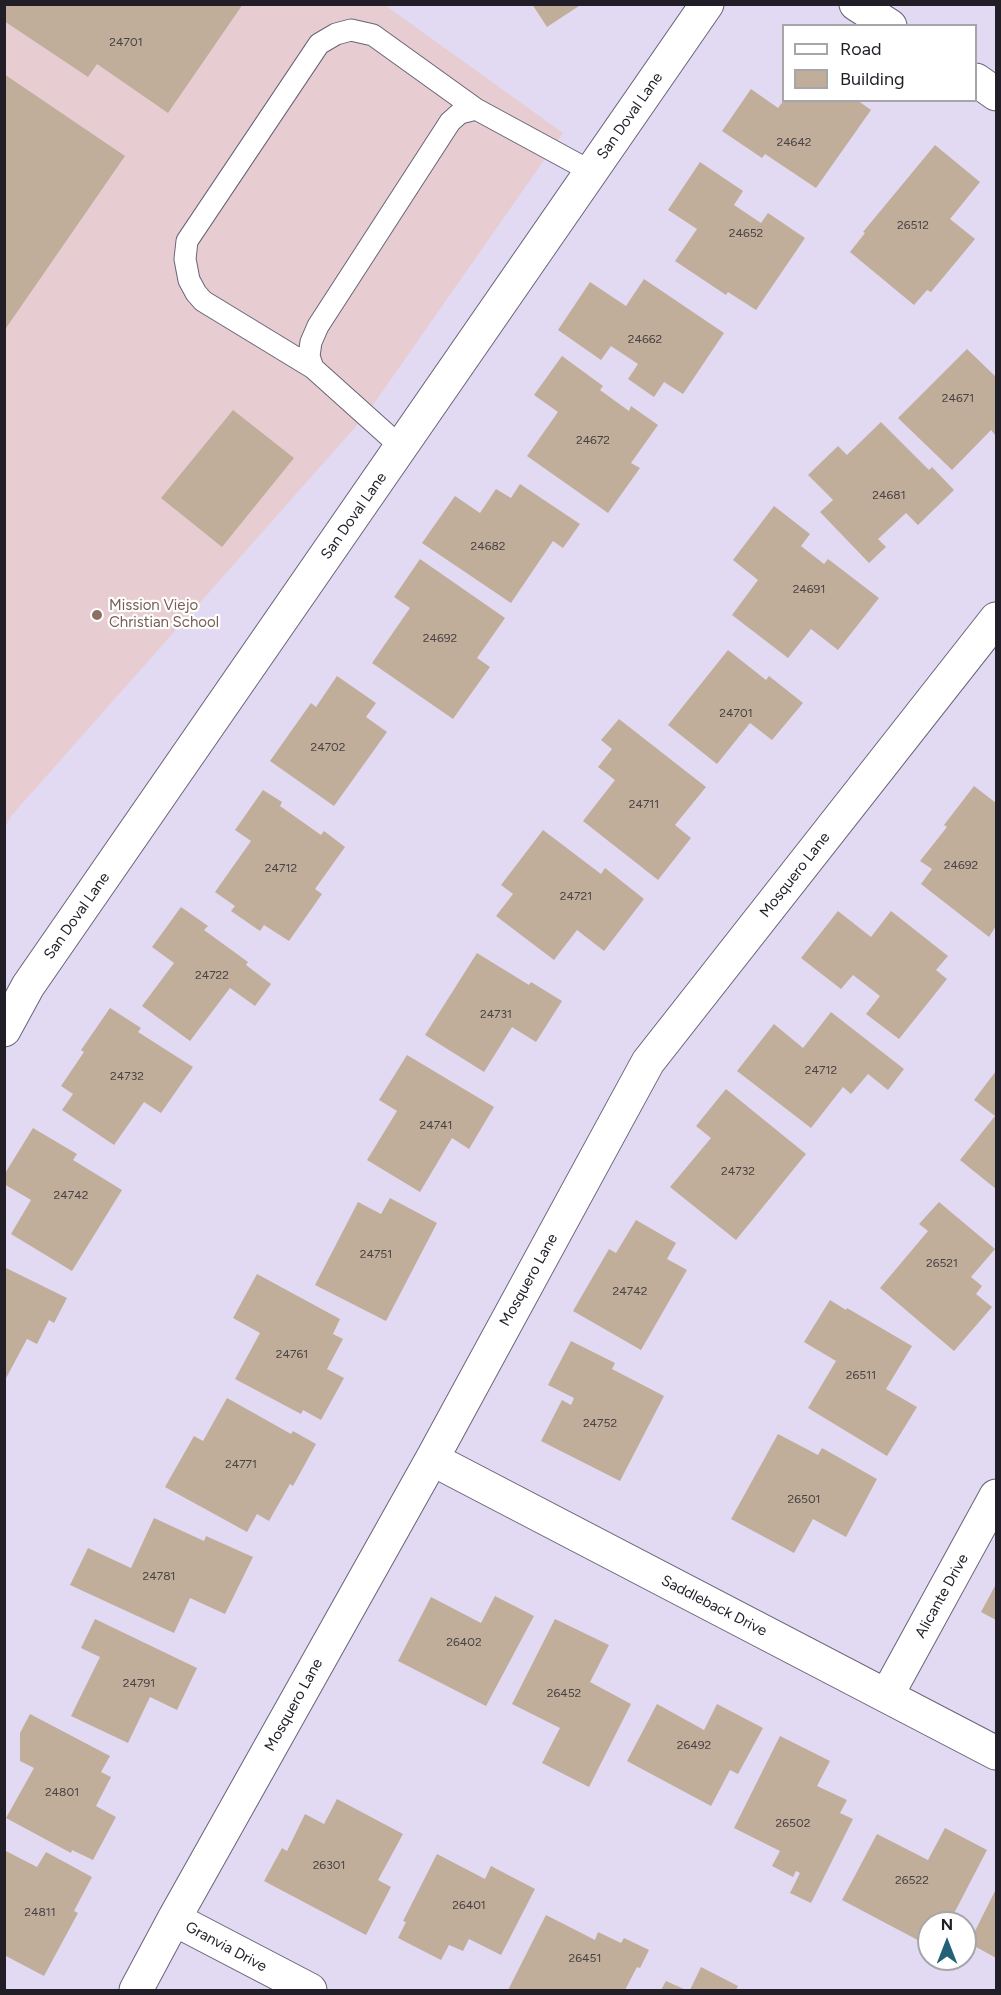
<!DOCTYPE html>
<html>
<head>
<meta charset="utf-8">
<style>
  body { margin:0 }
  #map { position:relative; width:1001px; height:1995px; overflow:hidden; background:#e1daf2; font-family:Figtree,sans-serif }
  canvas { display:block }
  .frame { position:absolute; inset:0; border:6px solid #211e27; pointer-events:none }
  .legend { position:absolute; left:782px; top:24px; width:195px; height:78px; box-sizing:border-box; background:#fff; border:2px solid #a6a5a9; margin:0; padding:8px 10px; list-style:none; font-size:18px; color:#211e27 }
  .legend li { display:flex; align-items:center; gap:12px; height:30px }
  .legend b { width:30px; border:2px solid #a6a5a9 }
  .north { position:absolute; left:917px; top:1911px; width:60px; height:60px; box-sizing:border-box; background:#fff; border:2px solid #a6a5a9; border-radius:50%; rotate:0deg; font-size:16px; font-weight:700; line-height:24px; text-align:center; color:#211e27 }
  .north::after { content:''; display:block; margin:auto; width:21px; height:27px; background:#246078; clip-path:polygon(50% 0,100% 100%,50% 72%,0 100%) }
</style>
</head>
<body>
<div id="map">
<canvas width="1001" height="1995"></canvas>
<div class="frame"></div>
<ul class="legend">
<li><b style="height:8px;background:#fff"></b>Road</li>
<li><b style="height:16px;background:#c0ae9b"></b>Building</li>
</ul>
<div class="north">N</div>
</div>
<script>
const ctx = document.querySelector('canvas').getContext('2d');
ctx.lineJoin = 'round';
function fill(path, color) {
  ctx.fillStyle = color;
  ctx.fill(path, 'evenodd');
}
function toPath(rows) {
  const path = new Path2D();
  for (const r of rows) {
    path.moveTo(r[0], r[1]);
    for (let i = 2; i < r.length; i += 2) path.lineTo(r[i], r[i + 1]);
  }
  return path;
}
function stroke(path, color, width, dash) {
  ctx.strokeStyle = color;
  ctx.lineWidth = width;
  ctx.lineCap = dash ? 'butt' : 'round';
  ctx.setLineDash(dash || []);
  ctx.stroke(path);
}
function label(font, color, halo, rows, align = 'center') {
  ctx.font = font + ' Figtree,sans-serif';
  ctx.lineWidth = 4.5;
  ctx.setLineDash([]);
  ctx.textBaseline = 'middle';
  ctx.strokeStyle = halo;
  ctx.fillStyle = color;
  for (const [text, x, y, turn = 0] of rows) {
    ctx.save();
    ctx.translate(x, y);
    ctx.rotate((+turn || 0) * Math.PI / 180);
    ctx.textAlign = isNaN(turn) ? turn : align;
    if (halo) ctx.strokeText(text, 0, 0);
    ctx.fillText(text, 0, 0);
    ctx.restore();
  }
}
const education = toPath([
  [5,5,385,5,563,133,366,415,12,815,5,827]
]);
const building = toPath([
  [4,4,243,4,168,113,97,64,88,77,4,21],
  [532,4,582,4,547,27],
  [4,74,125,156,4,331],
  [751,89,778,108,784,100,857,100,871,110,816,188,765,154,762,158,722,131],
  [935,145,980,182,950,219,975,239,931,292,927,290,914,305,850,252,865,233,863,232],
  [700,162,743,191,734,205,761,223,768,213,805,238,756,310,728,292,726,295,675,261,697,229,668,210],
  [644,279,724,333,683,394,664,382,654,397,628,379,638,364,611,346,601,360,558,330,590,282,626,306],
  [967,349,996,377,996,436,991,430,952,470,898,418],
  [562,356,603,386,600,390,629,411,631,406,658,425,631,463,640,468,608,513,527,456,558,412,534,395],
  [233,410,294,458,222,547,161,498],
  [881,422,929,470,932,467,954,490,918,525,906,513,878,539,886,547,869,563,820,512,833,500,808,475,838,446,847,455],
  [520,484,580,524,563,548,553,541,511,603,422,543,455,496,480,513,496,489,511,498],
  [774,506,810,534,801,546,824,564,828,559,879,598,838,650,811,629,788,658,732,615,758,580,733,560],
  [420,559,505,618,477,658,490,667,453,719,372,663,410,608,394,597],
  [728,650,766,680,769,676,803,703,772,740,750,723,717,764,668,725],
  [337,676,376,703,366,717,387,732,334,806,270,761,311,703,316,707],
  [619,719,706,787,675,825,691,838,658,880,583,821,615,780,598,767,612,749,601,740],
  [974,786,996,803,996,926,989,937,921,884,932,869,920,861,947,827,944,825],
  [263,790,282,802,280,806,321,835,324,831,345,847,315,889,322,894,289,941,264,925,260,931,231,911,235,906,215,892,251,841,235,830],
  [543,830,601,874,605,868,644,899,604,951,577,930,554,960,496,916,513,894,501,885],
  [181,907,208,926,204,930,248,962,246,965,271,984,255,1006,230,988,190,1041,142,1006,174,963,152,947],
  [838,911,871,937,891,911,948,956,936,970,947,979,899,1039,866,1014,880,996,853,975,841,989,801,958],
  [477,953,529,985,531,982,562,1001,536,1042,512,1027,484,1072,425,1035],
  [110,1008,141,1028,138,1032,193,1067,161,1113,144,1102,114,1145,62,1110,73,1094,61,1086,84,1052,81,1050],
  [831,1012,904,1069,888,1090,868,1074,851,1094,843,1087,811,1128,737,1071,774,1024,803,1048],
  [407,1055,494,1107,469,1149,452,1138,420,1192,367,1160,397,1111,379,1100],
  [996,1071,996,1189,960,1160,995,1116,974,1100],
  [726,1089,806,1154,736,1240,670,1187,711,1138,696,1126],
  [33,1128,77,1154,73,1160,122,1190,72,1271,11,1234,31,1200,4,1184,4,1175],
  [390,1198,437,1223,386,1321,315,1285,358,1202,381,1214],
  [939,1202,995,1249,971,1277,982,1286,976,1294,992,1307,954,1351,880,1288,928,1231,919,1224],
  [636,1220,676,1243,667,1259,687,1270,641,1350,573,1311,609,1249,616,1253],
  [4,1267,67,1298,54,1323,49,1320,37,1344,27,1339,4,1382],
  [257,1274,340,1319,333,1334,343,1339,327,1369,344,1378,321,1420,303,1410,301,1414,235,1379,260,1333,233,1318],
  [830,1300,846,1310,847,1308,912,1346,886,1389,917,1407,887,1456,808,1408,836,1361,804,1342],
  [571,1341,615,1363,612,1369,664,1396,620,1481,541,1441,562,1400,571,1405,574,1398,548,1385],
  [227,1398,291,1434,293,1431,316,1444,293,1486,290,1484,269,1521,257,1514,247,1532,165,1487,194,1436,203,1441],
  [778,1434,818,1455,822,1448,877,1479,846,1537,813,1519,794,1553,731,1519],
  [154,1518,204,1541,206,1536,253,1557,225,1614,190,1598,174,1633,70,1585,88,1548,131,1568],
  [996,1584,996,1620,981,1612],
  [495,1596,534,1616,486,1706,398,1661,431,1597,481,1623],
  [95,1619,197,1668,177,1710,150,1697,128,1743,71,1716,100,1657,81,1648],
  [555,1619,609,1645,590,1682,631,1704,589,1787,542,1763,560,1728,512,1704],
  [657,1704,704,1730,717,1704,763,1728,738,1774,730,1770,711,1806,627,1761],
  [30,1714,110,1756,101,1772,111,1777,96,1806,116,1817,93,1860,72,1850,71,1853,6,1818,34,1768,20,1761,20,1733],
  [780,1736,830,1761,817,1786,847,1800,840,1813,853,1819,811,1903,790,1893,800,1873,796,1871,793,1877,772,1866,780,1851,734,1828],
  [337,1799,403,1834,378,1880,391,1887,366,1935,264,1881,282,1848,287,1851,305,1814,324,1824],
  [945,1828,987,1850,949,1923,929,1923,929,1946,842,1900,877,1834,928,1860],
  [4,1850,37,1867,46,1852,92,1877,74,1911,78,1913,44,1976,4,1955],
  [437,1854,485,1879,491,1866,535,1889,501,1955,469,1939,463,1951,449,1945,441,1960,398,1938,406,1922,403,1921],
  [996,1889,996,1958,969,1943],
  [546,1915,595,1940,598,1932,621,1943,624,1938,649,1950,640,1968,637,1967,625,1990,508,1990],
  [701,1967,738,1986,736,1990,690,1990],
  [666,1981,686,1990,661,1990]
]);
const service = toPath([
  [313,368,203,301,196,293,189,280,185,259,187,241,319,44,336,34,351,30,373,35,476,109],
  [401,447,313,368,309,356,311,342,318,326,450,122,460,113,476,109,592,172]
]);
const minor = toPath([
  [856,4,890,26],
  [976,80,996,94],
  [4,1030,28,986,707,4],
  [432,1459,996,1753],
  [887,1695,996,1496],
  [174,1919,310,1990],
  [136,1990,174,1919,432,1459,648,1062,996,619]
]);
const markers = [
  [97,615,6,"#8d6e63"]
];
const numberNames = [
  ["24701",126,42],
  ["24642",794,142],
  ["26512",913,225],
  ["24652",746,233],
  ["24662",645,339],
  ["24671",958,398],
  ["24672",593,440],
  ["24681",889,495],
  ["24682",488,546],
  ["24691",809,589],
  ["24692",440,638],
  ["24701",736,713],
  ["24702",328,747],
  ["24711",644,804],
  ["24692",961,865],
  ["24712",281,868],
  ["24721",576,896],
  ["24722",212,975],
  ["24731",496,1014],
  ["24712",821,1070],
  ["24732",127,1076],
  ["24741",436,1125],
  ["24732",738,1171],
  ["24742",71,1195],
  ["24751",376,1254],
  ["26521",942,1263],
  ["24742",630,1291],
  ["24761",292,1354],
  ["26511",861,1375],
  ["24752",600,1423],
  ["24771",241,1464],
  ["26501",804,1499],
  ["24781",159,1576],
  ["26402",464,1642],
  ["24791",139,1683],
  ["26452",564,1693],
  ["26492",694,1745],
  ["24801",62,1792],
  ["26502",793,1823],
  ["26301",329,1865],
  ["26522",912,1880],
  ["26401",469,1905],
  ["24811",40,1912],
  ["26451",585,1958]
];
const streetNames = [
  ["San Doval Lane",630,116,-55],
  ["San Doval Lane",354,516,-55],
  ["Mosquero Lane",795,875,-52],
  ["San Doval Lane",77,916,-55],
  ["Mosquero Lane",529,1280,-61],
  ["Alicante Drive",942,1596,-61],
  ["Saddleback Drive",714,1606,27],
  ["Mosquero Lane",294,1705,-61],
  ["Granvia Drive",226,1947,28]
];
const educationNames = [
  ["Mission Viejo",109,606],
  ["Christian School",109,623]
];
fill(education, '#e7cdd2');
fill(building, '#c0ae9b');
stroke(service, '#696378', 23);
stroke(minor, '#696378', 35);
stroke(service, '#fff', 21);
stroke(minor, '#fff', 33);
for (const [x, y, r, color] of markers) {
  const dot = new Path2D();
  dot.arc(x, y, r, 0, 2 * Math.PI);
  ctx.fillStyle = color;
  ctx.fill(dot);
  stroke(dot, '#fff', 2);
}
label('12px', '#494244', null, numberNames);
label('15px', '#211e27', '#fff', streetNames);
label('15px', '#785e54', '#fff', educationNames, 'left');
</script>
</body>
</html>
